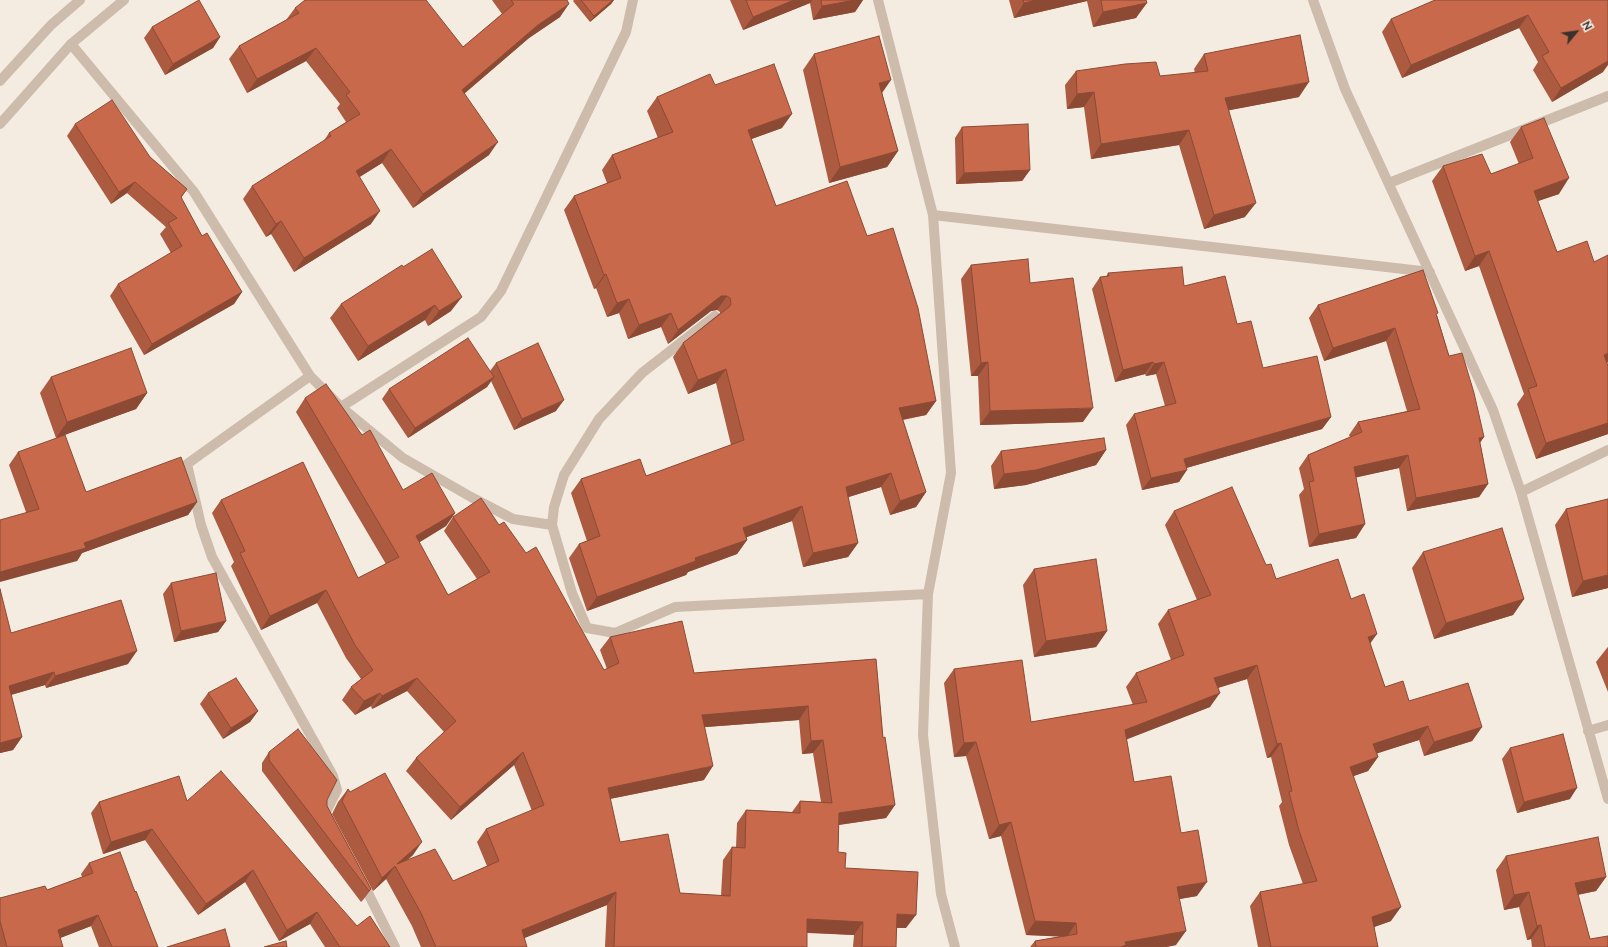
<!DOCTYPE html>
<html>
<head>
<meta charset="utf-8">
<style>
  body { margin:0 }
  #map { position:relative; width:1608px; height:947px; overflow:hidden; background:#f4ebe1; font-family:Raleway,sans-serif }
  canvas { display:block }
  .north { position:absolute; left:1556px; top:12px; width:40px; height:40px; -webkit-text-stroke:3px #fbf5ee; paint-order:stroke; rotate:61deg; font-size:11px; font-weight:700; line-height:16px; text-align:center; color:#3b302b }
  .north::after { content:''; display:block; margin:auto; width:14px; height:18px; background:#3b302b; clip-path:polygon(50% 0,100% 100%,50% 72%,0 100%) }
</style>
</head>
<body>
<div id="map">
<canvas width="1608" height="947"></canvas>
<div class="north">N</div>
</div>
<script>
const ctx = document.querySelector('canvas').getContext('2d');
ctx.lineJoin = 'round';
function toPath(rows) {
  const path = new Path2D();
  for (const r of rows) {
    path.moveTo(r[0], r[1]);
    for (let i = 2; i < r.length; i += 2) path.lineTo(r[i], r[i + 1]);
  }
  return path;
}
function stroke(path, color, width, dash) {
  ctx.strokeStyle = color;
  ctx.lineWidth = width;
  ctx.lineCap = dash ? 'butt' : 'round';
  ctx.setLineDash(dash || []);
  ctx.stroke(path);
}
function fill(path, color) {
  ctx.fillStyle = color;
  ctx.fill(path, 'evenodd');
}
const minor = toPath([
  [878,0,933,215,951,473,928,594,923,735,941,894,955,947],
  [1313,0,1345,89,1493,410,1521,492,1608,799],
  [71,44,194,192,310,376,341,407,403,458,471,497,513,519,552,525,572,593,587,628,615,633,675,607,928,594],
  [1389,183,1608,96],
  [933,215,1430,272],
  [310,376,187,464,201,525,212,557,333,776,337,790,325,814,329,820],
  [341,407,481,317,501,291,626,32,633,0],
  [1521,492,1608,450],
  [552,525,554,507,564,475,599,419,642,373,715,316],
  [1588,731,1608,725],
  [362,881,395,947]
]);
const tertiary = toPath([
  [0,81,51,25,80,0],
  [0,124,71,44,124,0]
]);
const wall = toPath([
  [492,0,567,0,560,17,529,38,464,94,489,155,413,208,382,163,359,177,371,224,294,272,271,234,266,237,243,199,252,186,323,142,329,133,346,122,337,108,340,104,306,61,247,93,229,59,239,46,286,20,295,8,463,47,502,14],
  [574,0,614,0,611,4,590,22,573,1],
  [730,0,863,0,855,12,813,20,810,3,743,30],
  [1009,0,1146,0,1136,18,1093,27,1087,1,1014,18],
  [1608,0,1603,72,1552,102,1533,70,1538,62,1519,28,1402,78,1382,32,1391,19],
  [152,27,220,37,213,48,165,75,144,38],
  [814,54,882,93,898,151,887,167,829,183,803,70],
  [1204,54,1299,97,1229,110,1245,217,1204,229,1179,145,1091,159,1084,107,1067,109,1065,85,1076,71,1160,76,1195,73,1194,69],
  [715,85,782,128,751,139,776,206,867,236,936,401,926,415,903,420,926,492,916,507,890,515,881,487,848,497,858,543,848,557,803,567,792,521,747,537,747,540,737,554,688,572,686,575,587,611,569,558,579,544,587,541,571,493,581,479,646,476,731,445,716,383,688,394,673,357,683,343,720,313,720,312,717,310,711,311,668,344,661,327,628,339,619,313,607,317,596,288,594,289,564,210,574,196,607,183,602,170,612,155,658,138,647,111,657,97],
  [75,124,150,157,187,189,181,198,202,236,242,292,234,304,144,355,110,296,118,284,171,253,160,234,166,227,127,193,111,204,67,136],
  [962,127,1030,170,1022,181,956,184,955,138],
  [1521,127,1559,194,1538,201,1557,252,1608,362,1607,363,1608,366,1608,434,1536,459,1517,404,1524,394,1479,266,1465,271,1432,181,1443,166,1491,174,1519,164,1510,142],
  [971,265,1030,283,1083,422,980,425,978,376,971,376,961,279],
  [403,267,451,311,428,326,425,320,358,361,330,318,341,304],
  [1108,273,1184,286,1237,324,1263,368,1331,417,1322,429,1186,468,1179,482,1142,490,1126,425,1134,414,1165,406,1156,374,1146,376,1145,374,1115,382,1092,289,1100,277,1106,277],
  [1318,305,1437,315,1449,356,1484,437,1480,442,1488,484,1479,497,1407,511,1399,468,1356,477,1365,524,1356,538,1309,547,1299,495,1304,489,1299,468,1308,455,1350,437,1349,435,1358,422,1407,411,1386,341,1324,361,1309,318],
  [496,363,556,411,514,430,491,381,487,387,408,438,382,399,389,389,490,371],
  [51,377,147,393,136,409,56,438,40,393],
  [305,398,362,435,403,490,455,513,446,526,419,542,448,595,477,579,444,531,453,517,499,525,604,670,607,669,600,650,610,637,694,673,876,659,883,738,895,805,886,818,839,825,838,852,845,868,906,928,896,928,896,947,853,947,854,935,807,933,807,947,605,947,607,905,524,938,527,947,421,947,412,926,386,879,373,891,332,814,338,802,348,789,350,792,413,855,407,860,453,881,487,866,477,842,486,829,532,811,514,765,451,820,406,771,416,758,444,732,407,691,372,709,371,706,355,715,342,700,351,687,361,679,346,658,317,603,261,630,231,566,234,562,212,513,221,500,358,578,386,564,296,412],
  [799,720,802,754,813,753,821,802,800,801,792,812,746,810,737,823,736,847,732,847,723,860,721,896,680,893,620,842,610,799,704,780,705,727],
  [1106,450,1096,465,1026,485,994,489,991,466,1001,451],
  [18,452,86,492,197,502,188,515,82,553,77,561,26,512,9,465],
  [1608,499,1608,588,1572,597,1555,525,1566,509],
  [1174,511,1266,565,1276,579,1351,599,1370,644,1385,687,1409,701,1482,727,1472,741,1424,756,1419,740,1377,753,1378,757,1368,771,1353,776,1391,921,1374,927,1378,947,1258,947,1250,906,1260,892,1303,884,1289,845,1279,806,1282,802,1271,757,1267,758,1247,679,1218,688,1210,707,1126,739,1134,782,1181,833,1197,896,1180,899,1176,945,1166,947,1030,947,1035,941,1062,936,1026,935,1001,836,989,839,966,756,954,757,944,683,954,669,1031,722,1133,705,1126,687,1136,673,1171,660,1158,624,1168,610,1197,600,1165,525],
  [1423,552,1524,599,1513,615,1434,639,1412,568],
  [1034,569,1107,631,1096,647,1034,657,1023,585],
  [171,583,226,621,218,632,174,642,163,594],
  [11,633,128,664,46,688,45,685,11,695,22,737,13,750,0,753],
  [1608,647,1608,692,1596,662,1607,648],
  [208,693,258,711,250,722,223,739,200,704],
  [1510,748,1570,799,1517,813,1502,759],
  [269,752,327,800,327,806,371,889,361,902,262,771,262,763],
  [187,801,357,926,390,947,325,947,310,924,279,941,245,882,198,915,145,840,103,854,91,813,99,802],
  [1506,856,1606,877,1596,891,1578,895,1590,939,1608,947,1532,947,1531,939,1527,940,1519,907,1504,910,1496,870],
  [89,863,135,892,158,947,99,947,91,926,60,938,63,947,0,947,0,898,47,890,82,877,81,874]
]);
const shadedWall = toPath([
  [613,0,614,0,611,4,590,22,594,16],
  [794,0,812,0,810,3,743,30,753,17],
  [855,0,863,0,855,12,813,20,822,6],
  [1036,0,1088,0,1087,1,1014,18,1024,3],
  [1147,3,1136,18,1093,27,1103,12],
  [569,4,560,17,529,38,452,104,462,90,538,25],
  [1528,15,1519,28,1402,78,1411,65],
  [220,37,213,48,165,75,173,64],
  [316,48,306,61,247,93,257,79],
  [1608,58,1608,65,1603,72,1552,102,1561,88],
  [891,80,880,96,879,83],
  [1309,82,1299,97,1215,113,1225,98],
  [1094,92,1084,107,1067,109,1077,94],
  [792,114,782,128,738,144,748,130],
  [1189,130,1179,145,1091,159,1101,144],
  [498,142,489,155,413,208,423,194],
  [391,149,382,163,347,185,356,171],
  [898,151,887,167,829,183,840,167],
  [1030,170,1022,181,956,184,964,173],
  [1569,178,1559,194,1523,206,1534,191],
  [135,182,127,193,111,204,119,192],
  [1256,203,1245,217,1204,229,1214,215],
  [380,211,371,224,294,272,304,258],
  [281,221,271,234,266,237,276,224],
  [1489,251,1479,266,1465,271,1475,256],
  [606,274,596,288,594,289,604,275],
  [242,292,234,304,144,355,152,344],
  [721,296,727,296,717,310,711,311,668,344,678,330],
  [462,297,451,311,428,326,439,311],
  [629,299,619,313,607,317,617,303],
  [435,305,425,320,358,361,368,346],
  [671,313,661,327,628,339,639,325],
  [1395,328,1386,341,1324,361,1333,348],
  [1608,353,1608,362,1594,370,1604,355],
  [988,362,978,376,971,376,981,363],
  [1153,362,1145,374,1115,382,1123,370],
  [1164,362,1156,374,1146,376,1154,364],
  [726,369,716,383,688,394,698,380],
  [494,377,487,387,408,438,415,428],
  [147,393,136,409,56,438,67,422],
  [564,400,556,411,514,430,522,419],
  [936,401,926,415,889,422,899,408],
  [1093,408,1083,422,980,425,990,411],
  [1331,417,1322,429,1176,471,1184,459],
  [1608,423,1608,434,1536,459,1546,443],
  [1484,437,1475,450,1479,438],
  [1106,450,1096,465,1026,485,994,489,1004,474],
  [1408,455,1399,468,1345,480,1354,467],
  [1187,470,1179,482,1142,490,1151,478],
  [891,473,881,487,836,501,846,487],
  [1488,484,1479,497,1407,511,1416,498],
  [926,492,916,507,890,515,900,501],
  [197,502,188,515,82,553,77,561,0,582,0,572,84,543],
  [802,506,792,521,733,542,743,528],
  [455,513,446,526,407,550,416,536],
  [1365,524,1356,538,1309,547,1319,534],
  [747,540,737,554,688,572,686,575,587,611,597,597,695,558],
  [858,543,848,557,803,567,813,553],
  [1608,575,1608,588,1572,597,1583,581],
  [326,590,317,603,261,630,270,616],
  [1524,599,1513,615,1434,639,1446,623],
  [226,621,218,632,174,642,181,631],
  [1107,631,1096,647,1034,657,1046,641],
  [1377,634,1367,648,1368,637],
  [137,651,128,664,46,688,55,676],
  [1257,665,1247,679,1204,692,1214,678],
  [54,672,45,685,0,698,9,686],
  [417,678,407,691,372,709,382,696],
  [380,693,371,706,355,715,364,701],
  [1220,693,1210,707,1115,744,1125,730],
  [808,706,799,720,693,728,702,715],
  [258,711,250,722,223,739,231,728],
  [1428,726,1419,740,1363,758,1373,744],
  [1482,727,1472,741,1424,756,1434,742],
  [22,737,13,750,0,753,0,743],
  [823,740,813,753,802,754,811,741],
  [976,742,966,756,954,757,964,743],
  [1281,743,1271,757,1267,758,1277,744],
  [523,752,514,765,451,820,460,807],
  [1378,757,1368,771,1340,781,1350,767],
  [713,766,704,780,599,801,608,788],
  [1577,788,1570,799,1517,813,1524,802],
  [895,805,886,818,830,826,839,813],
  [1011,822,1001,836,989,839,999,825],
  [152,829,145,840,103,854,111,842],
  [422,842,413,855,397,869,397,864],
  [395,866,386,879,373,891,382,878],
  [253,870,245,882,198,915,206,904],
  [1606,877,1596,891,1565,897,1575,883],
  [1207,882,1197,896,1167,901,1177,887],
  [371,889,363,900,361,902,369,891],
  [616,892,607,905,512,943,522,930],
  [1529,892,1519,907,1504,910,1514,895],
  [1401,907,1391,921,1363,931,1372,917],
  [317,912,310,924,279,941,287,930],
  [897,914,916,915,906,928,887,927],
  [98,915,91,926,50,942,58,930],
  [807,919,863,922,854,935,798,932],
  [1035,921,1076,923,1067,937,1026,935],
  [1541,925,1531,939,1527,940,1537,926],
  [1186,931,1176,945,1166,947,1120,947,1125,942]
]);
const building = toPath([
  [199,0,220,37,173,64,152,27,199,0],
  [305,0,426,0,463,47,514,4,511,0,567,0,569,4,538,25,462,90,498,142,423,194,391,149,356,171,380,211,304,258,281,221,276,224,252,186,331,136,329,133,360,114,346,95,350,92,316,48,257,79,239,46,299,13,295,8,305,0],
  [581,0,613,0,594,16,581,0],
  [746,0,794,0,753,17,746,0],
  [821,0,855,0,822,6,821,0],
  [1023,0,1036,0,1024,3,1023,0],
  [1101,0,1146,0,1147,3,1103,12,1101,0],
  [1435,0,1608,0,1608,61,1561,88,1542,56,1549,52,1528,15,1411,65,1391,19,1435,0],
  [1300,35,1309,82,1225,98,1256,203,1214,215,1189,130,1101,144,1094,92,1077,94,1076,71,1125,64,1156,62,1160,76,1208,71,1204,54,1300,35],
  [879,36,891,80,879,83,898,151,840,167,814,54,879,36],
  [774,64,792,114,748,130,776,206,847,181,867,236,893,228,918,308,936,401,899,408,926,492,900,501,891,473,846,487,858,543,813,553,802,506,743,528,747,540,695,558,696,561,597,597,579,544,600,536,581,479,640,459,646,476,744,440,726,369,698,380,683,343,729,307,731,304,730,298,727,296,721,296,678,330,671,313,639,325,629,299,617,303,606,274,604,275,574,196,621,178,612,155,673,132,657,97,710,74,715,85,774,64],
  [112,100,150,157,187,189,181,197,202,236,207,233,242,292,152,344,118,284,182,246,168,223,177,218,135,182,119,192,75,124,112,100],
  [1544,118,1569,178,1534,191,1557,252,1587,241,1594,262,1608,255,1608,353,1604,355,1608,366,1608,423,1546,443,1528,389,1537,386,1489,251,1475,256,1443,166,1482,154,1491,174,1533,158,1521,127,1544,118],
  [1028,124,1030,170,964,173,962,127,1028,124],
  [432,249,462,297,439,311,435,305,368,346,341,304,402,265,403,267,432,249],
  [1028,259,1030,283,1073,278,1093,408,990,411,988,362,981,363,971,265,1028,259],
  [1182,267,1184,286,1225,276,1237,324,1251,321,1263,368,1317,356,1331,417,1184,459,1187,470,1151,478,1134,414,1176,403,1164,362,1154,364,1153,362,1123,370,1100,277,1109,276,1108,273,1182,267],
  [1423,270,1438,313,1436,314,1449,356,1462,353,1474,393,1484,437,1479,438,1488,484,1416,498,1408,455,1354,467,1365,524,1319,534,1309,482,1314,481,1308,455,1362,432,1358,422,1420,409,1395,328,1333,348,1318,305,1423,270],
  [468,338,494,377,415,428,389,389,468,338],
  [538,343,564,400,522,419,496,363,538,343],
  [131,348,147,393,67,422,51,377,131,348],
  [326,384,362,435,370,430,403,490,432,473,455,513,416,536,448,595,490,572,453,517,481,498,499,525,504,522,526,553,536,547,604,670,619,663,610,637,682,621,694,673,876,659,883,738,885,737,895,805,839,813,838,852,846,853,845,868,918,872,916,915,897,914,896,947,862,947,863,922,807,919,807,947,614,947,616,892,522,930,527,947,436,947,421,913,395,866,382,878,342,801,348,789,350,792,385,773,422,842,397,864,435,849,453,881,499,861,486,829,544,805,523,752,460,807,416,758,456,721,417,678,382,696,380,693,364,701,351,687,373,670,355,645,326,590,270,616,240,553,245,551,221,500,303,462,358,578,399,557,305,398,326,384],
  [808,706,811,741,823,740,832,803,800,801,800,813,746,810,745,848,732,847,730,896,680,893,668,834,620,842,608,788,713,766,702,715,808,706],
  [65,435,86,492,181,457,197,502,84,543,86,548,0,572,0,520,39,509,18,452,65,435],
  [1104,438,1106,450,1036,470,1004,474,1001,451,1104,438],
  [1232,487,1266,565,1271,564,1276,579,1338,559,1351,599,1364,594,1377,634,1368,637,1385,687,1403,681,1409,701,1468,683,1482,727,1434,742,1428,726,1373,744,1378,757,1350,767,1401,907,1372,917,1378,947,1271,947,1260,892,1317,881,1299,831,1289,792,1292,791,1281,743,1277,744,1257,665,1214,678,1220,693,1125,730,1134,782,1171,776,1181,833,1198,830,1207,882,1177,887,1186,931,1125,942,1126,945,1120,947,1036,947,1035,941,1077,934,1076,923,1035,921,1011,822,999,825,976,742,964,743,954,669,1022,660,1031,722,1147,702,1136,673,1184,655,1168,610,1211,595,1174,511,1232,487],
  [1608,499,1608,575,1583,581,1566,509,1608,499],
  [1502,528,1524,599,1446,623,1423,552,1502,528],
  [1096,559,1107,631,1046,641,1034,569,1096,559],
  [216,573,226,621,181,631,171,583,216,573],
  [0,589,11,633,121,600,137,651,55,676,54,672,9,686,22,737,0,743,0,589],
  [236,678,258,711,231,728,208,693,236,678],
  [298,729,337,780,327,800,327,806,371,889,369,891,269,760,269,752,298,729],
  [1563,734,1577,788,1524,802,1510,748,1563,734],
  [221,771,357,926,370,916,390,947,340,947,317,912,287,930,253,870,206,904,152,829,111,842,99,802,179,776,187,801,221,771],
  [1598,837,1606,877,1575,883,1590,939,1608,936,1608,947,1545,947,1541,925,1537,926,1529,892,1514,895,1506,856,1598,837],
  [120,852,135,892,136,891,158,947,112,947,98,915,58,930,63,947,7,947,0,921,0,898,45,886,47,890,93,873,89,863,120,852],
  [225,929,230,947,167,947,225,929],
  [286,941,287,947,264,947,286,941]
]);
stroke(minor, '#cdbbac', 10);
stroke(tertiary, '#cdbbac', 10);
fill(wall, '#ac5a40');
fill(shadedWall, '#8c4a34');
fill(building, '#c8694b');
stroke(building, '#8c4a34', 1);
</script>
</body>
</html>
